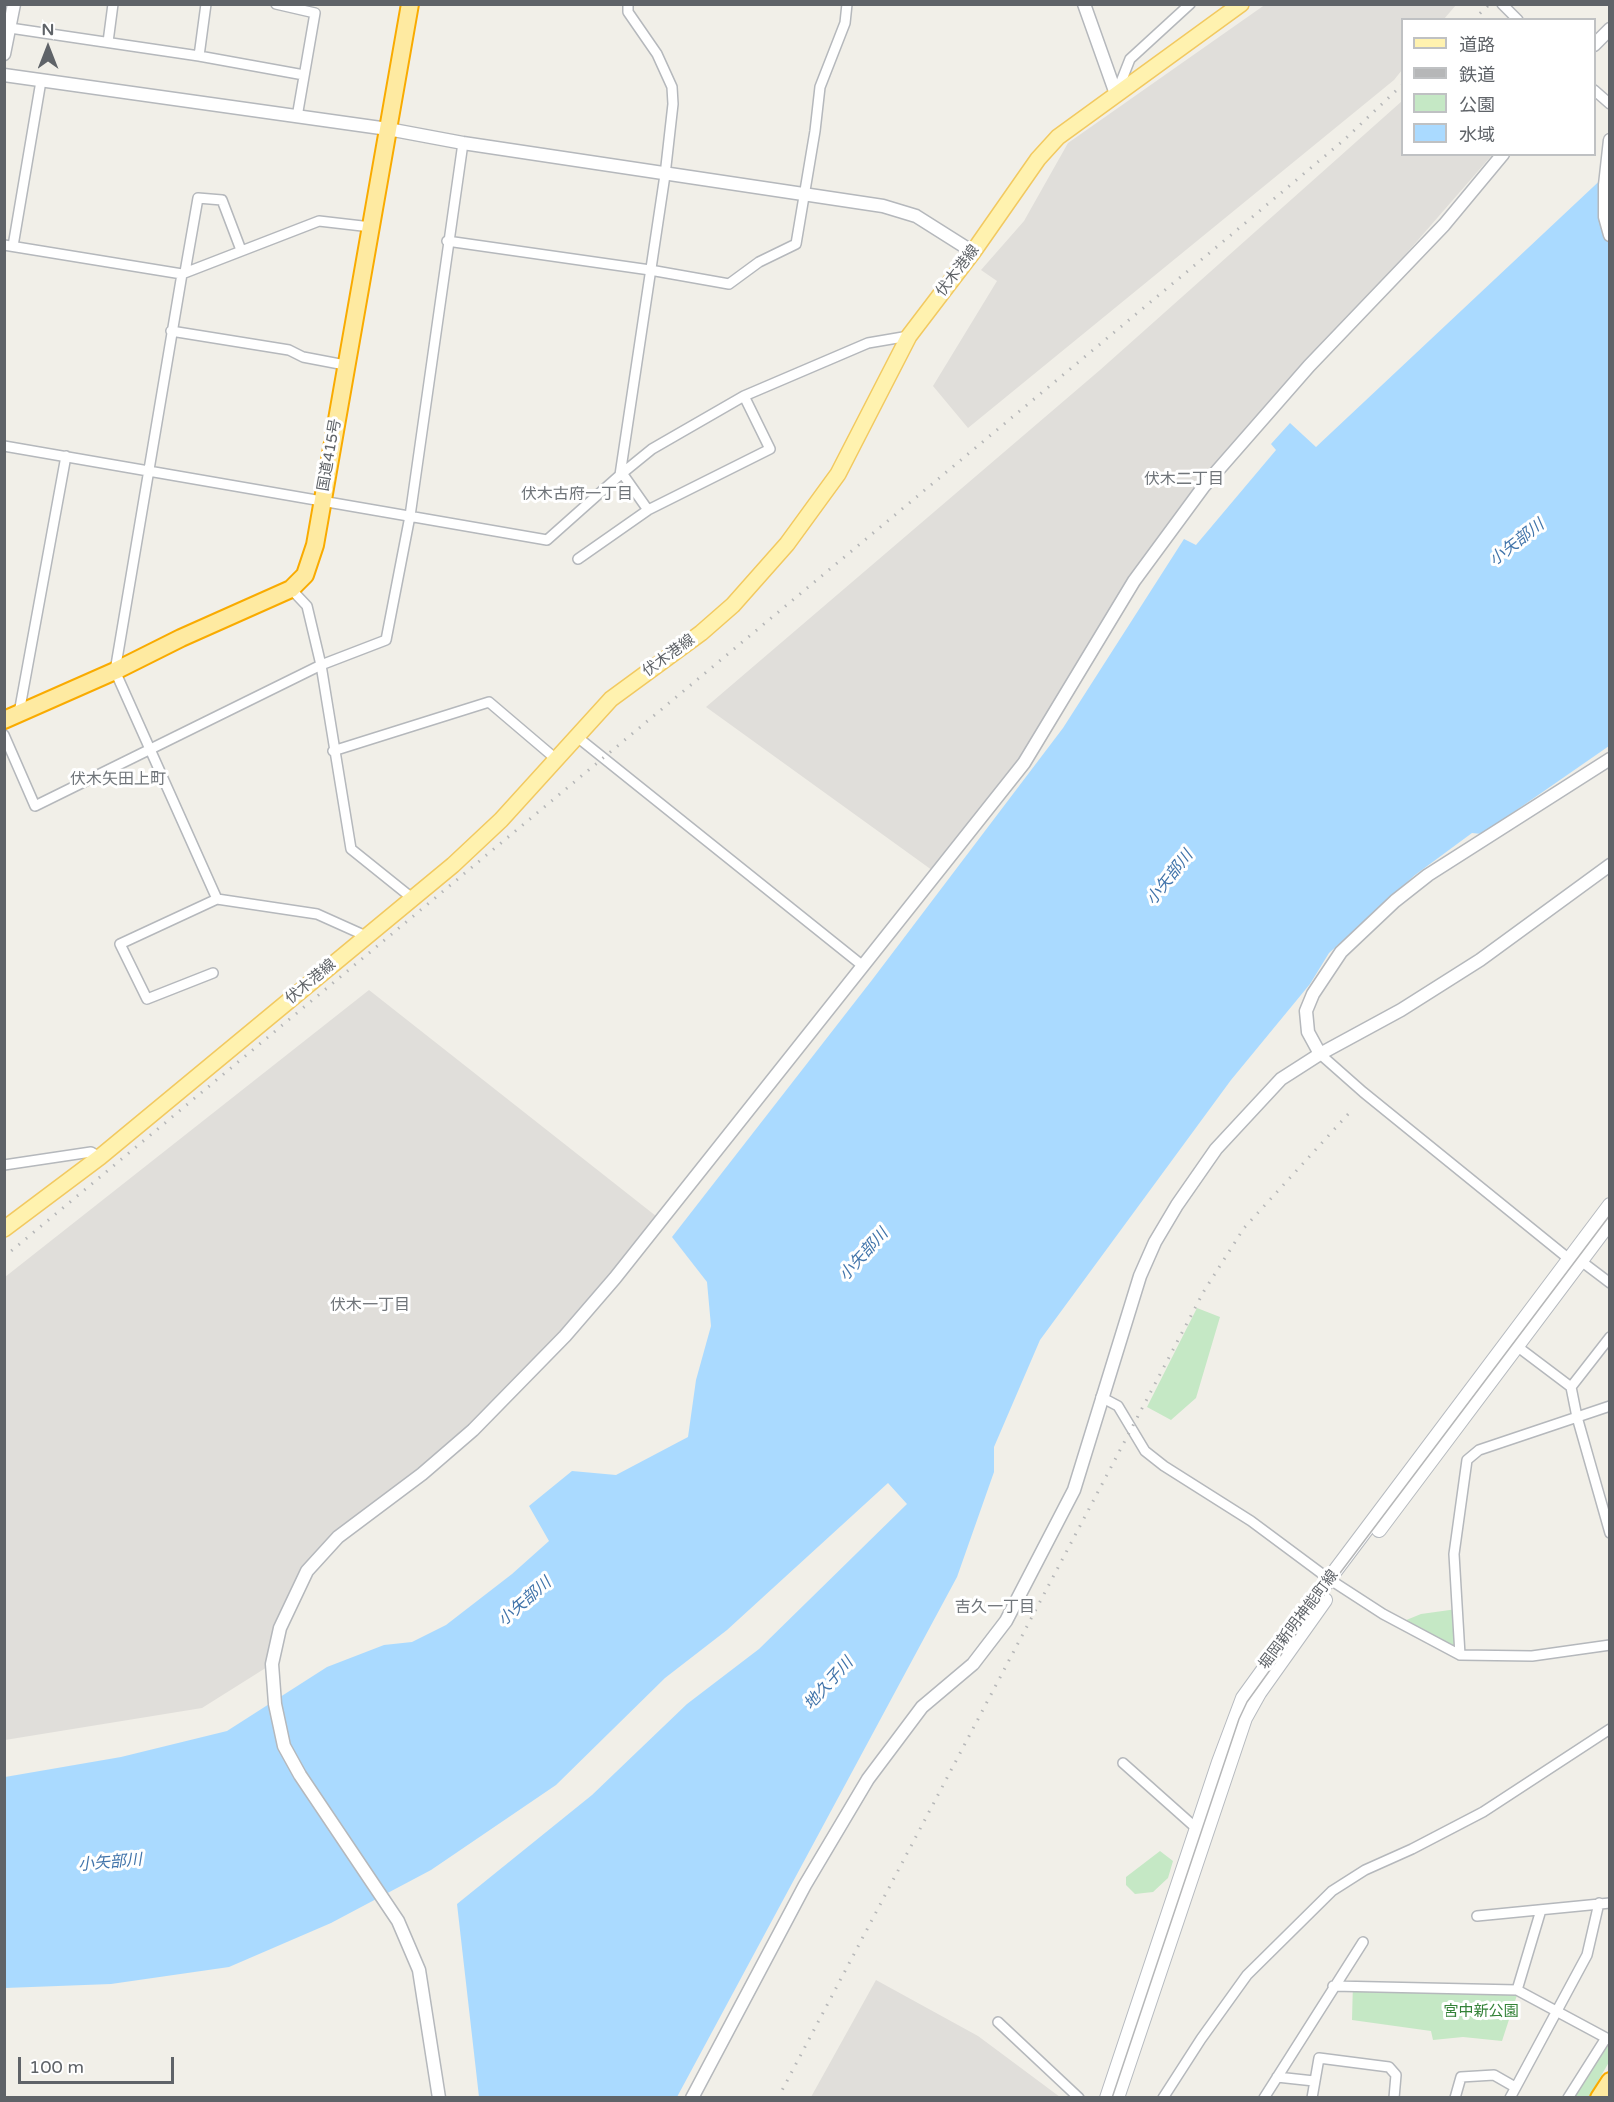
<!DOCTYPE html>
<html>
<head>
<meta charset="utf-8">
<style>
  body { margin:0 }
  #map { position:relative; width:1614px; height:2102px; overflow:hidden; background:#f1efe8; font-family:"Varela Round","Noto Sans JP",sans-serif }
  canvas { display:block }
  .frame { position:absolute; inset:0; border:6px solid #5f6368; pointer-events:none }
  .legend { position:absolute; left:1401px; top:18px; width:195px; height:138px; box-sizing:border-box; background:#fff; border:2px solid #bfc1c3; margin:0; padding:8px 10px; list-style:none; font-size:18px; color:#5f6368 }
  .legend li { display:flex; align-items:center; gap:12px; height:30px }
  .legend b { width:30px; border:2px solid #bfc1c3 }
  .north { position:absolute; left:18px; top:18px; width:60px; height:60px; -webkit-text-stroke:4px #fff; paint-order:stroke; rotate:0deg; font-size:16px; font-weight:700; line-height:24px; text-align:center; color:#5f6368 }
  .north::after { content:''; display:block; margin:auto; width:21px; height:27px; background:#5f6368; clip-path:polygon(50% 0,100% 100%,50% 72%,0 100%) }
  .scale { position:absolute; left:18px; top:2057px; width:156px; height:27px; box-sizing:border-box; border:3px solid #5f6368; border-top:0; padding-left:8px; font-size:18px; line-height:21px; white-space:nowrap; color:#5f6368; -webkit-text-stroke:4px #fff; paint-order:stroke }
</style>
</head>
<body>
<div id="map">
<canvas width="1614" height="2102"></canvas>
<div class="frame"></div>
<ul class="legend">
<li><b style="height:8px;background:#fff2af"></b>道路</li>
<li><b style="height:8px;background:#b6b7b8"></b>鉄道</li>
<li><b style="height:16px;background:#c5e8c5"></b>公園</li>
<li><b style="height:16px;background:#aadaff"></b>水域</li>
</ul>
<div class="north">N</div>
<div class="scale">100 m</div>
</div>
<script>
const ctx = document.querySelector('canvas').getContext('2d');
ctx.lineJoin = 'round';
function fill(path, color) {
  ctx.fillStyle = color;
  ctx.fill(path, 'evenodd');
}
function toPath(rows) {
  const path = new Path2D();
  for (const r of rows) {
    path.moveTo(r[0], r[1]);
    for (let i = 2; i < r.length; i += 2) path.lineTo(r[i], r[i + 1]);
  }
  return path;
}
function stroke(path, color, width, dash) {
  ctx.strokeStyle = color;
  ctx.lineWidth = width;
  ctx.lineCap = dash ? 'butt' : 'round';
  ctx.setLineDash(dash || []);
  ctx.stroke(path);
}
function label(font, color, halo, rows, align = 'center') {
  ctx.font = font + ' "Varela Round","Noto Sans JP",sans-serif';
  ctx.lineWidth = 6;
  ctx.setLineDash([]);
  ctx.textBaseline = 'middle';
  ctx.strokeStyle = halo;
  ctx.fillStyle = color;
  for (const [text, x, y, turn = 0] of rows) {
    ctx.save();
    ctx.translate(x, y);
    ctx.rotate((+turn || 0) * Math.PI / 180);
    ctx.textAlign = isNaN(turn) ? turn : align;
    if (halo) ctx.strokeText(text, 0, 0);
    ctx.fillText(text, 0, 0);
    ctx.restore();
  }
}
const industrial = toPath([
  [1266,4,1456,5,1444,19,1402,20,1402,70,1394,80,968,428,933,386,997,281,981,270,1024,221,1068,143],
  [1402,101,1402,154,1492,155,1204,486,1134,581,1024,763,936,873,706,707,1100,370],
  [369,990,661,1220,473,1430,338,1537,307,1571,272,1664,202,1708,5,1740,5,1277],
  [876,1980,978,2036,1060,2097,811,2097]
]);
const green = toPath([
  [1197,1308,1220,1317,1196,1398,1171,1420,1147,1407],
  [1457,1609,1460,1655,1399,1623,1421,1614],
  [1160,1851,1173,1861,1168,1878,1153,1892,1135,1894,1126,1885,1126,1877],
  [1353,1982,1482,1984,1518,1992,1502,2041,1463,2037,1433,2040,1431,2031,1352,2020],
  [1609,2040,1609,2062,1589,2097,1568,2098]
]);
const water = toPath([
  [1609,172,1609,746,1482,834,1472,833,1415,875,1329,953,1310,984,1231,1080,1040,1340,994,1447,994,1472,957,1577,677,2097,479,2097,457,1904,592,1795,687,1704,759,1649,907,1504,888,1483,727,1630,665,1678,556,1785,431,1870,331,1923,229,1967,111,1984,5,1988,5,1777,121,1757,227,1731,327,1667,384,1645,412,1642,446,1625,512,1574,549,1541,529,1506,572,1471,616,1475,688,1437,696,1380,711,1326,707,1282,672,1237,872,980,1063,728,1184,539,1196,545,1276,450,1271,444,1290,423,1316,447]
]);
const minor = toPath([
  [276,4,315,13,297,117],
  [1502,4,1518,20],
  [10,28,199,56,304,75],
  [108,42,113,4],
  [199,56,206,4],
  [1594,90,1610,104],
  [1117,92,1130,59,1190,4],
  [447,241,650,270,729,284,759,262,796,244,815,131,820,87,845,23,847,4],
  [4,245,182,274,319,221,371,227],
  [13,246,41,81],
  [185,272,198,198,222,200,241,250],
  [182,274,115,671,217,899],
  [171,331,289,350,303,357,345,365],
  [4,446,547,540,620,475,652,449,744,396,868,343,909,336],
  [622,473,648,510],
  [620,475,665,175,673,104,672,87,657,54,628,12,628,4],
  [578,559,648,510,770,449,744,396],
  [291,589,307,606,321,665,351,849,412,898],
  [19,713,66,456],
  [4,735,35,806,321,665,386,640,410,516,463,143],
  [576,736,863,966],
  [333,751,489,702,556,759],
  [213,973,147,999,120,944,217,899,317,914,366,936],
  [1320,1054,1363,1092,1569,1259,1581,1261,1610,1283],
  [4,1165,91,1152,100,1157],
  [1514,1344,1571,1387,1577,1417,1610,1533],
  [1571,1387,1610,1337],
  [1101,1397,1118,1406,1145,1451,1164,1466,1251,1521,1329,1579,1383,1614,1460,1655,1532,1656,1610,1645],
  [1460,1655,1454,1554,1467,1460,1479,1450,1610,1406],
  [1123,1763,1196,1828],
  [1477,1916,1610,1903],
  [1333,1986,1517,1990,1610,2040],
  [1517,1990,1541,1910],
  [998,2022,1079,2098],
  [1277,2077,1314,2081],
  [1163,2098,1201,2039,1247,1975,1332,1891,1365,1870,1412,1849,1483,1812,1610,1729],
  [1264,2098,1363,1942],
  [1312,2098,1319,2058,1389,2067,1396,2075,1394,2098],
  [1455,2098,1461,2077,1494,2075,1515,2087],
  [1510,2098,1587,1955,1599,1903],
  [1568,2098,1606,2038]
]);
const tertiary = toPath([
  [1084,4,1116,94],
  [1594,45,1610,29],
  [4,54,14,4],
  [4,75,388,129,463,143,883,206,916,216,973,252],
  [1610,140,1605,185,1605,217,1610,235],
  [1320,1054,1308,1032,1306,1011,1313,994,1341,952,1395,901,1428,875,1610,759],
  [439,2098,419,1970,398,1921,300,1775,284,1746,275,1704,272,1664,280,1628,307,1571,338,1537,422,1474,473,1430,565,1336,615,1278,1024,763,1134,581,1204,486,1309,366,1444,225,1503,154],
  [692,2098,805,1885,868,1779,922,1707,973,1664,1006,1621,1074,1490,1140,1276,1155,1242,1177,1205,1216,1149,1281,1079,1320,1054,1401,1010,1480,960,1610,865]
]);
const secondary = toPath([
  [1379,1530,1610,1222],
  [1107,2098,1219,1762,1243,1698,1329,1579,1610,1205],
  [1117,2098,1245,1718,1259,1693,1325,1600]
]);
const primary = toPath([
  [4,1229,100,1157,453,865,501,820,611,699,701,633,733,605,787,544,838,474,909,336,973,252,1038,159,1058,137,1241,4]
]);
const trunk = toPath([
  [4,720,115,671,181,638,291,589,305,575,315,545,410,4],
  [1599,2098,1610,2081]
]);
const tram = toPath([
  [1112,2098,1239,1719,1247,1702,1334,1581,1610,1215]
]);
const rail = toPath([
  [1473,20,1490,4],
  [4,1257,1219,245,1344,140,1402,85],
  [778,2098,1204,1291,1244,1228,1351,1111]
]);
const streetNames = [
  ["伏木港線",958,271,-53],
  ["国道415号",330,455,-80],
  ["伏木港線",669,656,-36],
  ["伏木港線",311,982,-40],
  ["堀岡新明神能町線",1299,1620,-53]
];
const parkNames = [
  ["宮中新公園",1481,2012]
];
const neighbourhoodNames = [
  ["伏木二丁目",1184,480],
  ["伏木古府一丁目",577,495],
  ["伏木矢田上町",118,780],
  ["伏木一丁目",370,1306],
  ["吉久一丁目",995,1608]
];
const waterNames = [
  ["小矢部川",1517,543,-38],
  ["小矢部川",1170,878,-52],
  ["小矢部川",864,1255,-48],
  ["小矢部川",525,1602,-41],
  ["地久子川",829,1684,-48],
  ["小矢部川",110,1863,-5]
];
fill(industrial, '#e0deda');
fill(green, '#c5e8c5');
fill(water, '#aadaff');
stroke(minor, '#b5b8bc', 12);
stroke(tertiary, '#b5b8bc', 15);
stroke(secondary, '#b6babf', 16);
stroke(primary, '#f2c960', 18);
stroke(trunk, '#f9ab00', 20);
stroke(minor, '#fff', 9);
stroke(tertiary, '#fff', 12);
stroke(secondary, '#fff', 14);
stroke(primary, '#fff2af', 15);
stroke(trunk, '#feeaa1', 16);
stroke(tram, '#b6b7b8', 1.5);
stroke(rail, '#b6b7b8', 3, [1.5, 8]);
label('15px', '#5f6368', '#fff', streetNames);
label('15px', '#348238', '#fff', parkNames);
label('16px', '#70757a', '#fff', neighbourhoodNames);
label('italic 16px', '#4174aa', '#fff', waterNames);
</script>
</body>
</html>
